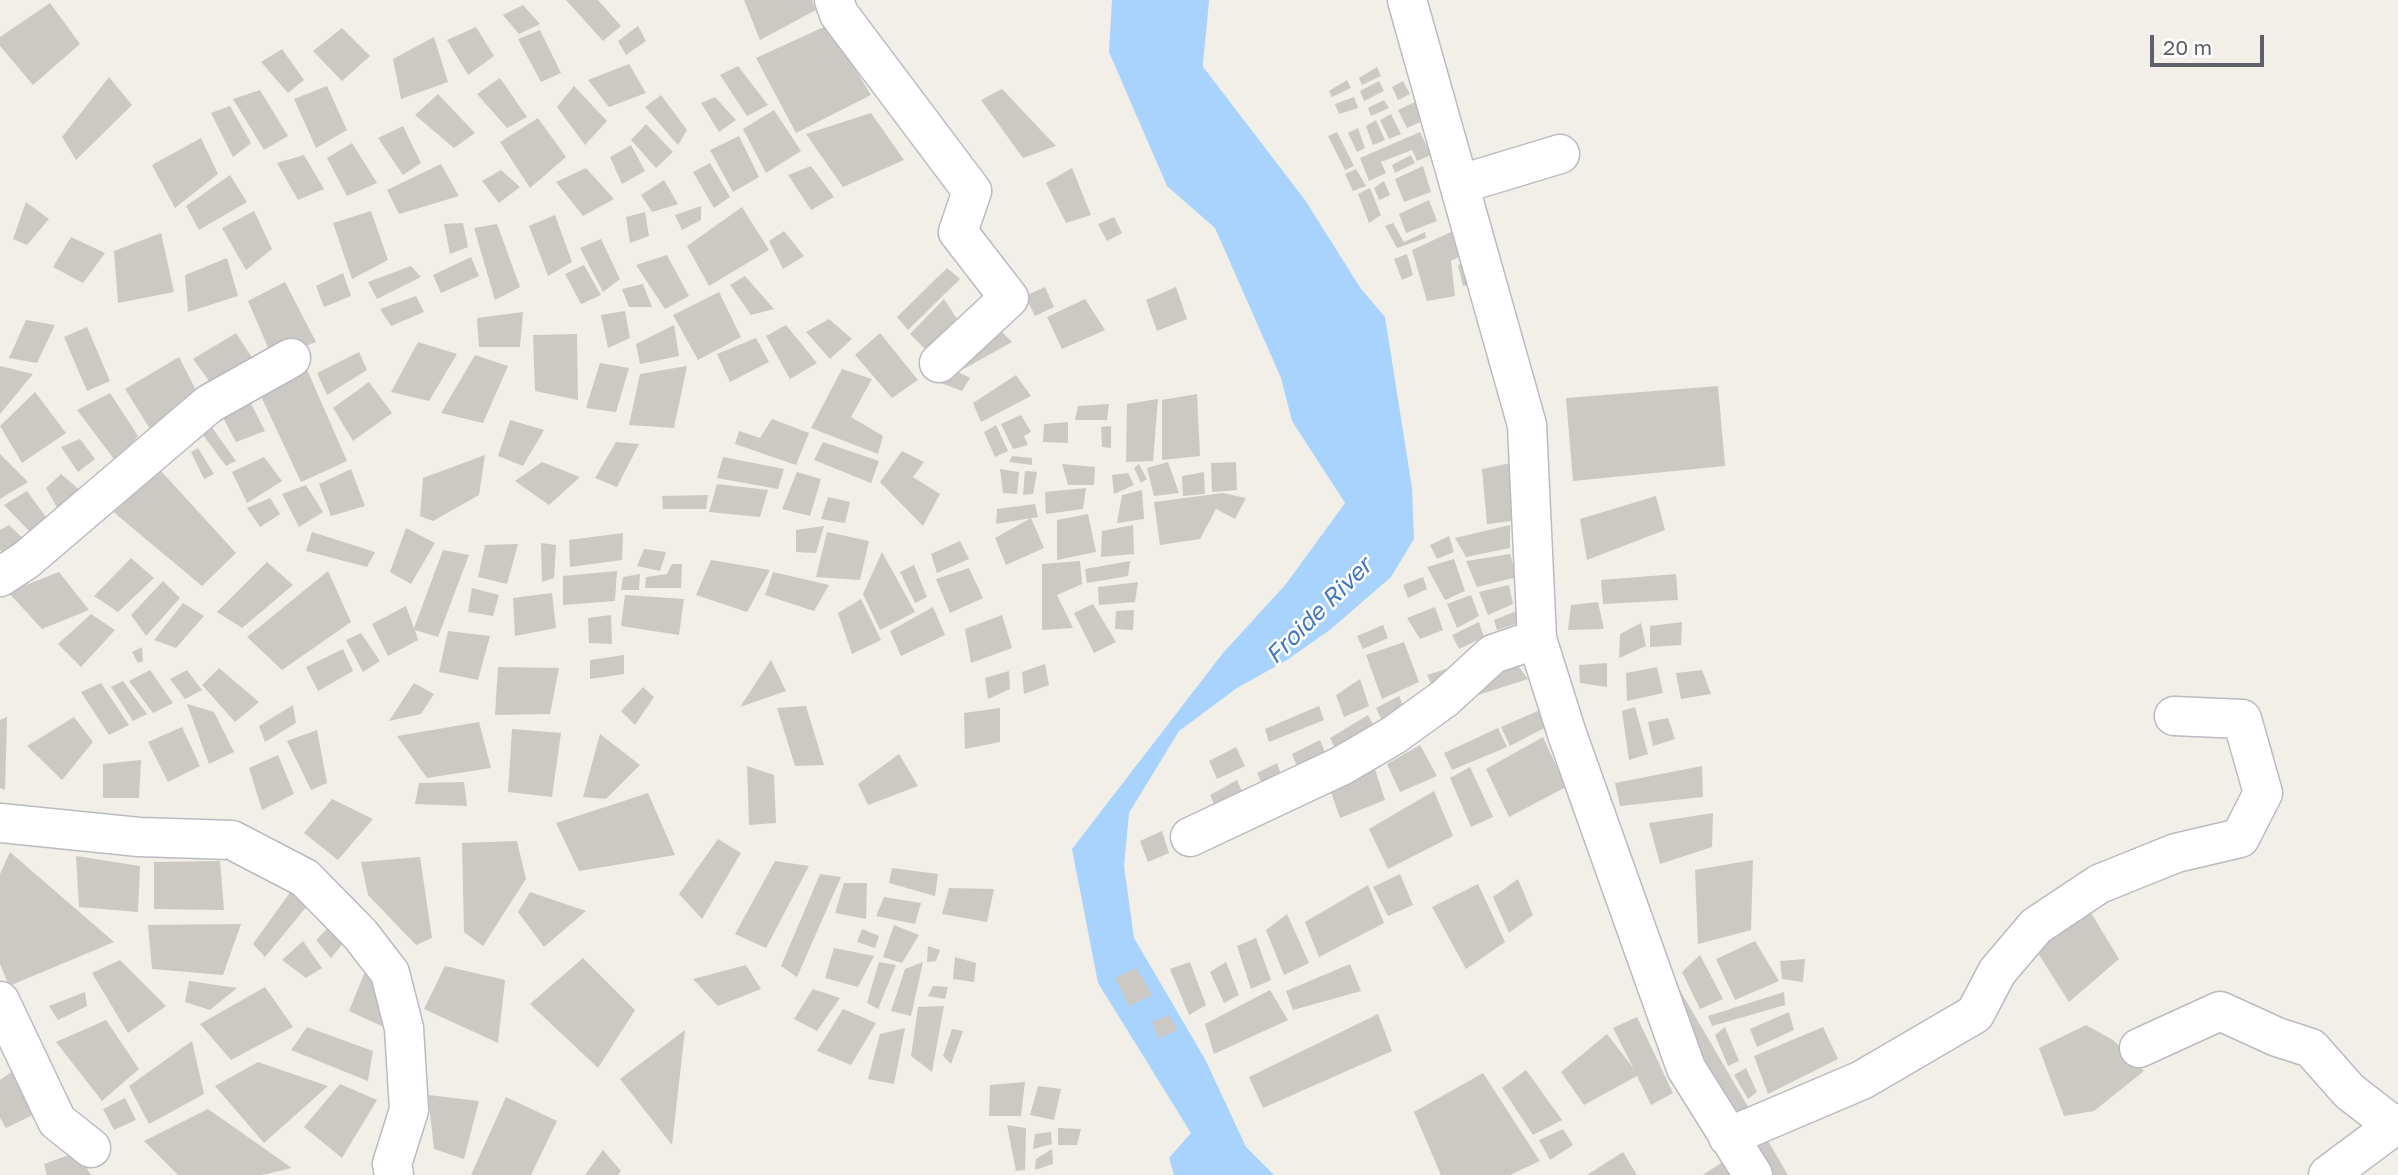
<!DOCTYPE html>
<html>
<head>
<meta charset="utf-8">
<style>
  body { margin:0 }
  #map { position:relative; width:2398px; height:1175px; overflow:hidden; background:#f1efe7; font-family:"Golos Text",sans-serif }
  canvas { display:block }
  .scale { position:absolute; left:2150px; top:35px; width:114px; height:32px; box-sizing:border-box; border:4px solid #5e6167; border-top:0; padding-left:9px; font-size:21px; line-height:24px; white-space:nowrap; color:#5e6167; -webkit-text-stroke:5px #fff; paint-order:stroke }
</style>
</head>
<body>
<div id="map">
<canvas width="2398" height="1175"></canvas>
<div class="scale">20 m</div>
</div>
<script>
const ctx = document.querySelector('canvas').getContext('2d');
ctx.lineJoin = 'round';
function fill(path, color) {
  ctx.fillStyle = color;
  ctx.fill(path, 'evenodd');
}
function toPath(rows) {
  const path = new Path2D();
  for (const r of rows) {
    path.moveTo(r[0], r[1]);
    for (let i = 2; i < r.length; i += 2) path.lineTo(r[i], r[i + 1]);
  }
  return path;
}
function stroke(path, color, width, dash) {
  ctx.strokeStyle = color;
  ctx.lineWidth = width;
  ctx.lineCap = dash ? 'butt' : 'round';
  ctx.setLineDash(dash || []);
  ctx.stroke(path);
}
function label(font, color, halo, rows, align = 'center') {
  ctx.font = font + ' "Golos Text",sans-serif';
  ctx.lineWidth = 5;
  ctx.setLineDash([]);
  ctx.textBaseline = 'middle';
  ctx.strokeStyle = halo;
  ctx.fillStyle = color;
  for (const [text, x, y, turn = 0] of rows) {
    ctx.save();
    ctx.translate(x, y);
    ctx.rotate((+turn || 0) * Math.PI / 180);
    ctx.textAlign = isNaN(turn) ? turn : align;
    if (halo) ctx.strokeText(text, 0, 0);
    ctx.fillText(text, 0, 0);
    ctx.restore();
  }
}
const water = toPath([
  [1112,0,1164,0,1194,55,1305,200,1361,289,1385,317,1412,488,1414,539,1391,577,1331,629,1287,660,1237,688,1179,731,1129,813,1124,866,1134,938,1205,1059,1246,1147,1274,1175,1174,1175,1169,1158,1191,1133,1098,983,1072,849,1223,653,1286,584,1345,503,1292,421,1281,378,1215,228,1167,186,1109,52]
]);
const river = toPath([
  [1175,0,1167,82,1185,102]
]);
const building = toPath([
  [566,0,598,0,621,26,603,41],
  [744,0,812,0,816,10,760,40],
  [50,3,80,44,33,85,0,46,0,37],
  [523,5,540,24,519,34,503,15],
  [828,25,871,95,796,133,756,58],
  [638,26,646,41,626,55,618,41],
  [476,27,494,56,468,75,447,40],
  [342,28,370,56,342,81,313,51],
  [540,30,561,73,541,82,518,39],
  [434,37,448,82,401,99,393,59],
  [282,49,304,80,288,93,261,62],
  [629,64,646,93,609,107,588,80],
  [738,66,768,105,747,116,720,75],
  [1377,67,1381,76,1362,85,1359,78],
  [109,77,132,105,76,160,62,137],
  [500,78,527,117,507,128,477,94],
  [1347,80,1351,88,1332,97,1329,91],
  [1379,81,1384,91,1364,101,1360,91],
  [1403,81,1410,94,1398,100,1392,87],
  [327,86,347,130,316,148,294,99],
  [574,86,607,121,585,145,557,107],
  [1002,89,1056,146,1023,158,981,100],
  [260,90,288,136,264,150,233,99],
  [438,94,475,133,454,148,415,115],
  [661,95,687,130,678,145,645,107],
  [715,97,736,120,719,132,701,103],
  [1354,97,1358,108,1339,114,1335,104],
  [1384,100,1389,108,1371,116,1368,108],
  [1417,101,1425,120,1407,128,1398,110],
  [230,106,251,143,233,157,211,113],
  [774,110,801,151,766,173,743,129],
  [871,113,904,160,843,187,806,134],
  [1391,114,1401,134,1389,139,1380,120],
  [538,118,566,157,530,188,500,142],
  [1376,120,1385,140,1373,145,1366,126],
  [646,124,673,152,656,168,631,140],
  [403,126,421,163,403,175,378,138],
  [1358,128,1365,148,1357,152,1348,133],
  [1337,132,1354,166,1345,170,1328,136],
  [1420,132,1431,155,1417,161,1412,150,1381,162,1386,173,1369,181,1360,158],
  [739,136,759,177,733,192,710,150],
  [201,138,218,174,175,208,152,165],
  [352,143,377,183,347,196,327,158],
  [631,145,645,171,622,184,610,157],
  [304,155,324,189,298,200,277,163],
  [1411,155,1415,163,1395,173,1392,165],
  [710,163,730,197,714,208,693,172],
  [441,164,459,196,399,214,387,190],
  [811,166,834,197,811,210,788,175],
  [1423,166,1431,192,1404,202,1395,179],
  [586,168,614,199,583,216,556,182],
  [1072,168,1091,215,1066,223,1046,183],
  [1356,169,1366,186,1353,191,1345,174],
  [501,170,520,187,499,203,482,181],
  [230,175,247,202,199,230,186,206],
  [664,180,678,204,652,212,641,195],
  [1384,181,1390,195,1379,200,1374,188],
  [1370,188,1381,215,1369,223,1358,194],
  [1429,200,1437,221,1406,233,1399,214],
  [26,202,49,219,27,245,13,239],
  [701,206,701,220,682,230,675,215],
  [742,207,769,250,709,286,687,246],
  [254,211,272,249,246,270,222,228],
  [371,211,388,260,352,279,333,223],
  [645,212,649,236,630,243,626,217],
  [555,215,572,262,548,276,529,226],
  [1114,217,1122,233,1107,241,1098,224],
  [463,223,468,247,450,254,444,224],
  [1393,223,1404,242,1425,232,1426,238,1397,248,1385,226],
  [497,224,520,287,495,300,474,228],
  [1462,227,1471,251,1451,261,1455,296,1427,301,1412,250],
  [784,231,804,256,783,269,769,241],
  [161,233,174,292,118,303,114,251],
  [71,237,105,253,83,283,53,267],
  [601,239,620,279,603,292,580,248],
  [1407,254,1413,275,1402,280,1394,259],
  [667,255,689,296,665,309,636,265],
  [471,257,479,276,441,293,433,275],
  [227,258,238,296,188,312,185,275],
  [1471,261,1476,281,1463,286,1458,265],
  [584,265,601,295,581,304,565,274],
  [411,266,421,277,377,299,368,282],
  [947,268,960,279,908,330,897,317],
  [343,273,351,296,324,307,316,286],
  [745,276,774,309,751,315,730,285],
  [285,282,316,342,273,359,248,301],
  [643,284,652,307,629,307,622,289],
  [1045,287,1054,307,1035,316,1025,296],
  [1176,287,1187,319,1157,331,1146,300],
  [719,292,741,337,698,360,673,315],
  [416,296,424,312,391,326,380,309],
  [944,299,967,334,935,359,910,334],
  [1085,299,1105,330,1062,349,1047,317],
  [625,311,630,338,608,348,601,315],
  [523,312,520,347,479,347,477,318],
  [829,319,852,339,830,359,806,332],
  [26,320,55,325,37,363,9,358],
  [674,325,679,356,640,364,636,344],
  [786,325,817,363,790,379,766,336],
  [996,326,1012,342,958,372,970,378,962,391,933,380],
  [87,327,110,381,87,391,64,337],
  [236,333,255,362,212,385,193,359],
  [880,333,918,380,892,398,855,355],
  [577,334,578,400,535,391,533,335],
  [756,338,769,362,730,382,717,354],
  [418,342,457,354,429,401,391,392],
  [359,352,367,370,327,395,317,373],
  [475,355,508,366,483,423,441,413],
  [179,357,201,400,152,432,125,389],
  [600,363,629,368,616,412,586,408],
  [305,365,347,461,301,482,259,392],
  [0,366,33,374,0,414],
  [687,366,674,428,629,425,640,374],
  [842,369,872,379,851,417,883,436,878,454,811,428],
  [1016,375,1031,396,981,422,973,403],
  [369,382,392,413,353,441,333,408],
  [1718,386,1725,466,1573,481,1566,398],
  [35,392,66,433,22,463,0,426],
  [110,393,138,436,117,463,77,410],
  [1197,394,1200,456,1162,460,1162,400],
  [248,398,265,431,236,442,222,416],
  [1158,399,1153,461,1126,462,1127,404],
  [1109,404,1107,420,1075,420,1078,406],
  [1021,415,1031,432,1024,436,1028,445,1013,449,1001,424],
  [772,419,809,433,796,465,735,444,739,431,760,438],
  [510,420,544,430,523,466,498,456],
  [1068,422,1068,443,1043,442,1044,424],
  [996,425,1008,451,995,457,984,432],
  [211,426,236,461,226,466,200,431],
  [1111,426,1111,448,1102,447,1101,427],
  [80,439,95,459,78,472,61,447],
  [616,442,639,444,617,487,595,478],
  [823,442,879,461,871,483,814,460],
  [198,448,214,474,204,479,191,452],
  [902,451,924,462,913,477,940,494,923,526,880,482],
  [0,454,28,482,0,499],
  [485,455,479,495,433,521,420,516,423,478],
  [1012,456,1032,458,1032,465,1009,462],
  [264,457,282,481,247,503,232,472],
  [723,457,784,469,778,489,717,478],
  [542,462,580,477,549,505,515,481],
  [1168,462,1179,493,1154,496,1147,468],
  [1236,462,1237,490,1212,492,1211,463],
  [1511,463,1520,520,1487,524,1482,469],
  [1062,464,1095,467,1094,485,1068,485],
  [1139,464,1147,479,1141,483,1134,468],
  [351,469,365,506,331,516,319,484],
  [1000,469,1019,472,1017,494,1003,493],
  [161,471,236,553,202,586,111,510],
  [1025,471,1037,472,1033,494,1023,495],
  [797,472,821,479,810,516,782,509],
  [1204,472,1205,494,1183,496,1182,476],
  [1128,473,1134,485,1114,494,1112,475],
  [61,474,87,496,60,513,46,488],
  [717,484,768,490,760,517,709,512],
  [306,485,323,512,299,527,282,494],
  [1086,488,1083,509,1046,514,1045,492],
  [1142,490,1144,519,1117,523,1122,495],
  [27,491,51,524,33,535,4,505],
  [1223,493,1246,498,1235,519,1216,509,1200,539,1160,545,1154,502],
  [708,495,706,509,663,509,662,496],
  [1656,496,1665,530,1587,560,1580,519],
  [828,497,850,502,845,523,821,519],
  [270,498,280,514,260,527,247,508],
  [1035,504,1038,517,996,524,997,509],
  [1088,514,1096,552,1057,560,1057,520],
  [1031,518,1044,548,1006,565,995,538],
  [9,525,29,544,8,560,0,550,0,530],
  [1133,525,1134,554,1101,557,1102,531],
  [1510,525,1510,548,1466,557,1455,538],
  [824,526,816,553,796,552,796,530],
  [406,528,435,543,411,584,390,572],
  [312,532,375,552,367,567,306,551],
  [827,532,869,541,860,580,816,577],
  [623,533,622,560,570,567,569,540],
  [1449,536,1454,552,1437,559,1430,545],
  [960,541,969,559,937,573,931,554],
  [541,543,556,545,554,578,542,582],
  [518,544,507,584,478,577,485,545],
  [644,549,666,552,660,571,637,566],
  [443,550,469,555,438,637,415,630,418,640,388,656,372,624,406,606,414,628],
  [882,552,915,612,880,630,863,594],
  [1510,554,1517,577,1477,587,1466,561],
  [131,558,154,578,118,612,94,596],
  [1454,559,1465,591,1445,600,1427,567],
  [711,560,770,570,747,612,696,595],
  [1080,561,1082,584,1057,595,1073,628,1042,630,1042,564],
  [1130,561,1128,576,1087,583,1085,569],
  [267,562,293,585,242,628,217,612],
  [672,564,682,564,681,588,645,588,646,577,667,574],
  [914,565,927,597,915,603,900,572],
  [969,568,983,598,950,613,936,579],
  [328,571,351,622,282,670,247,637],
  [617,571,615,601,563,605,563,576],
  [59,572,89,610,42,629,8,592],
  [773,572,829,585,814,611,765,595],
  [640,574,639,590,621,590,623,577],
  [1676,574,1678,600,1603,604,1601,580],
  [1423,577,1427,589,1408,598,1403,585],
  [163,581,180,598,146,636,131,615],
  [1138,582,1135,602,1099,605,1098,587],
  [1509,585,1513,604,1488,615,1479,592],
  [472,588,499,595,493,616,468,612],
  [552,593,556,628,515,636,513,598],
  [625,595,684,599,679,635,621,626],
  [1471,595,1479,616,1457,628,1447,604],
  [861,599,881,640,852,654,838,613],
  [1598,602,1604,629,1568,630,1571,605],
  [183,603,204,616,176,648,154,640],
  [1093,604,1116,642,1094,653,1074,613],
  [933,607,945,635,901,656,890,631],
  [1435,607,1443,630,1420,639,1407,618],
  [1134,610,1133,630,1115,629,1116,611],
  [1519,610,1522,622,1497,630,1494,620],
  [91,614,115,630,81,667,58,644],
  [611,615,612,644,589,643,588,618],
  [1002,615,1012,648,971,663,965,629],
  [1479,622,1484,637,1459,649,1452,635],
  [1682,622,1681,645,1650,647,1650,626],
  [1641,623,1646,646,1619,658,1620,634],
  [1383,625,1388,638,1363,649,1357,636],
  [448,631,490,636,478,680,439,672],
  [361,633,380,661,363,672,346,640],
  [1404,642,1419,682,1382,699,1366,655],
  [142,647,143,661,138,663,132,652],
  [343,649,353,671,318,691,306,667],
  [624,655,624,674,590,679,590,660],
  [1513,659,1528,679,1441,707,1427,675,1475,660],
  [771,660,786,691,740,707],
  [1607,663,1607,687,1580,683,1579,665],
  [1045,664,1049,685,1024,694,1022,672],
  [498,667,559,668,550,714,495,715],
  [1657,667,1663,693,1627,701,1626,673],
  [219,668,259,702,235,722,202,685],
  [150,670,173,703,153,713,129,681],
  [187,670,202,690,185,699,170,679],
  [1702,670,1711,694,1681,699,1676,673],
  [1009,671,1010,689,988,699,985,678],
  [1360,679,1369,706,1344,717,1336,695],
  [123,681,147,714,133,721,111,687],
  [101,683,129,725,109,735,81,692],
  [414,683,434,694,421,714,389,721],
  [643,687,654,697,635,725,621,711],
  [1399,696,1412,725,1390,737,1376,708],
  [187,704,214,712,234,752,209,764],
  [293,705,296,723,265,742,259,726],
  [806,706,824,765,795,766,777,708],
  [1319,706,1324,720,1269,742,1265,729],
  [1635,707,1648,754,1629,760,1622,711],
  [1000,708,1000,742,965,749,964,713],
  [1540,710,1548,726,1510,746,1501,727],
  [1368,715,1384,745,1343,764,1330,738],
  [7,717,5,790,0,788,0,720],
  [74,717,93,742,62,780,27,746],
  [1668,718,1675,739,1653,746,1648,722],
  [479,722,491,768,427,778,397,736],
  [182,727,200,766,168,782,148,742],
  [1498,728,1507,747,1452,770,1444,753],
  [512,729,561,733,552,797,508,792],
  [317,730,327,783,311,790,287,741],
  [600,734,640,765,606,799,583,797],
  [1543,737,1566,787,1509,817,1486,769],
  [1320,740,1333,772,1304,784,1292,754],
  [1420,745,1437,776,1400,792,1387,764],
  [1236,747,1245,766,1217,779,1209,761],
  [899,754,918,786,868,805,858,784],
  [278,755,294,794,262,810,249,768],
  [141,760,139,798,103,798,103,764],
  [1372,760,1385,800,1340,818,1327,781],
  [1277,763,1286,789,1268,797,1257,773],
  [747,766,774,775,776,823,749,825],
  [1702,766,1703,797,1620,806,1615,783],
  [1470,767,1493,817,1471,827,1450,778],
  [1237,780,1252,814,1224,827,1210,795],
  [464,782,467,806,415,804,419,783],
  [1434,791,1453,836,1388,869,1369,829],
  [648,793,675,855,579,871,556,823],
  [332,799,373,819,338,860,304,833],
  [1713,813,1712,847,1660,864,1649,823],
  [1162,831,1169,853,1148,862,1140,841],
  [718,839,741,853,702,919,679,894],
  [517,841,526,879,483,946,464,932,462,843],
  [10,852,114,942,9,986,0,964,0,874],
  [76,856,140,866,138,912,79,907],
  [420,857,432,938,416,945,368,895,361,862],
  [1753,860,1751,930,1698,944,1695,870],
  [220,861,224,910,154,909,154,862],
  [775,861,809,866,766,948,735,934],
  [892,868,938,874,935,896,889,883],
  [820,874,841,877,797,977,781,966],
  [1400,874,1413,905,1388,916,1373,887],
  [1518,879,1533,915,1509,933,1493,897],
  [844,883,867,883,866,919,835,913],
  [1478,884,1505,942,1466,969,1432,907],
  [1368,885,1384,923,1319,957,1305,922],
  [949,888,994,889,987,922,942,914],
  [291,891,313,899,265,957,253,944],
  [530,892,586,911,544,947,518,912],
  [884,897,921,903,915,924,876,916],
  [2088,908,2119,959,2069,1002,2036,950],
  [1287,914,1309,963,1284,975,1266,930],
  [241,924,223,975,152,969,148,925],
  [332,924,344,942,331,958,316,940],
  [894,925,919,935,902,963,883,957],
  [862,929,879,936,875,948,857,942],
  [1256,938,1271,980,1251,989,1237,946],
  [303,941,322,968,306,978,282,960],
  [1755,941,1779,981,1735,1000,1716,959],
  [928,946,940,950,936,961,927,962],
  [834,948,874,956,858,987,825,978],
  [1700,955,1723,999,1700,1009,1682,972],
  [955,957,976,963,974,982,953,979],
  [583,958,635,1010,598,1068,530,1004],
  [1805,959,1803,982,1782,979,1780,961],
  [120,960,166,1006,128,1033,92,973],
  [879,962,896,965,878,1009,867,1003],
  [923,962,911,1016,891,1011,905,969],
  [1190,962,1206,1005,1189,1015,1170,969],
  [1226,962,1239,995,1224,1003,1210,972],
  [368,964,397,1033,349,1011],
  [1350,964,1361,991,1293,1010,1286,991],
  [746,965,761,989,718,1006,693,979],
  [445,966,505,980,498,1043,424,1009],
  [1136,968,1152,995,1129,1006,1115,978],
  [189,981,237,988,210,1010,185,1002],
  [933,986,948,987,945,999,928,996],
  [265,987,293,1027,231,1060,200,1024],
  [1678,987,1788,1175,1750,1175,1643,1005],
  [813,989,840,998,817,1031,794,1019],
  [1270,990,1288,1020,1214,1054,1205,1024],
  [85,992,87,1006,58,1020,49,1006],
  [1784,992,1785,1005,1712,1026,1708,1016],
  [944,1006,932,1072,911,1056,918,1007],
  [843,1009,876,1023,851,1065,817,1051],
  [1789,1012,1794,1030,1757,1047,1750,1029],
  [1378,1014,1392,1051,1263,1108,1249,1077],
  [1169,1015,1177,1030,1159,1039,1152,1022],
  [1637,1017,1673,1093,1651,1105,1637,1076,1584,1105,1561,1072,1607,1034,1634,1069,1613,1028],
  [106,1020,139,1069,102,1101,56,1042],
  [2086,1025,2113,1040,2144,1071,2094,1111,2064,1116,2039,1048],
  [307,1027,373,1051,368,1081,291,1050],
  [1725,1027,1739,1061,1728,1066,1715,1035],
  [1823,1027,1838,1059,1768,1094,1754,1056],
  [905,1028,894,1084,868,1079,880,1034],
  [952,1029,963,1031,951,1064,943,1056],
  [685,1030,672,1145,620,1079],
  [192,1041,204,1094,149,1124,129,1086],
  [258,1062,328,1086,264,1143,215,1086],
  [23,1064,47,1108,6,1128,0,1118,0,1080],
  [1746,1068,1757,1092,1748,1099,1734,1075],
  [1526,1070,1562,1120,1533,1135,1502,1088],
  [1483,1073,1540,1161,1510,1175,1441,1175,1414,1112],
  [1025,1082,1021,1116,989,1116,990,1085],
  [340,1084,377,1100,342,1158,304,1127],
  [1038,1086,1061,1089,1054,1120,1030,1115],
  [428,1095,479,1101,464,1159,434,1149],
  [506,1097,557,1121,531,1175,471,1175],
  [125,1098,136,1120,114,1130,103,1109],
  [208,1109,292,1168,262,1175,178,1175,144,1141],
  [1007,1125,1026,1128,1025,1170,1016,1171],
  [1058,1128,1081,1129,1077,1145,1058,1145],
  [1563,1129,1573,1145,1550,1160,1539,1140],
  [1051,1132,1052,1144,1033,1149,1035,1134],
  [1052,1149,1053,1164,1035,1170,1036,1159],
  [603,1150,621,1171,618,1175,585,1175],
  [77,1152,91,1175,47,1175,44,1164],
  [1623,1152,1637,1175,1587,1175],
  [1730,1157,1742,1175,1703,1175]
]);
const minor = toPath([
  [834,0,839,14,972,191,958,232,1009,298,939,363],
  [1407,0,1527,425,1537,639,1567,734,1686,1068,1753,1175],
  [1461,184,1560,154],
  [0,577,26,560,209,404,291,358],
  [0,823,139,837,232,840,305,878,360,934,390,973,404,1028,409,1110,392,1164,394,1175],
  [1190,837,1341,766,1394,735,1445,698,1493,654,1537,639],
  [0,1001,57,1121,91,1148],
  [2139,1048,2220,1011,2277,1037,2311,1048,2349,1091,2394,1126],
  [1728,1137,1862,1080,1975,1014,1997,972,2036,926,2099,884,2176,853,2240,838,2263,793,2242,719,2174,716],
  [2328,1175,2398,1123]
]);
const waterNames = [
  ["Froide River",1319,611,-45]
];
fill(water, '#a8d3ff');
stroke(river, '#a8d3ff', 68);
fill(building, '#ccc9c4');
stroke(minor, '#b9bbc0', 41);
stroke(minor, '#fff', 38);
label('italic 24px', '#4277bf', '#fff', waterNames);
</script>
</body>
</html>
